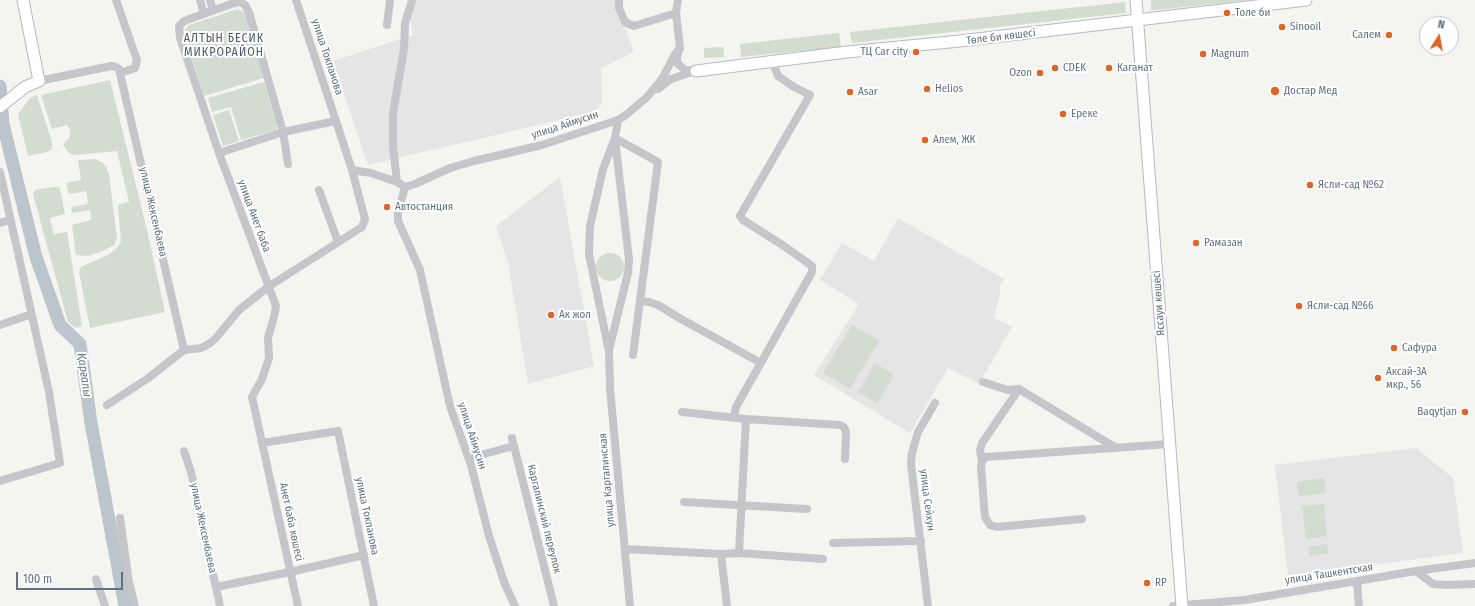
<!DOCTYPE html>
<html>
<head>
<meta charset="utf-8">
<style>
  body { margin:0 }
  #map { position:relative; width:1475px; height:606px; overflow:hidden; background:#f4f4f0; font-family:"Fira Sans Condensed",sans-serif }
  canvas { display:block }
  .north { position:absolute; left:1419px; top:16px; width:40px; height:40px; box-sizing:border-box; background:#fff; border:1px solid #c1c6cc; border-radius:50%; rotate:11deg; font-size:11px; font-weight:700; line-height:16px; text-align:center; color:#647080 }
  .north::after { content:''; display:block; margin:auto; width:14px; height:18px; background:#de6526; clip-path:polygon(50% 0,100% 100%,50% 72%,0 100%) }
  .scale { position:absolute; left:16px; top:572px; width:107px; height:18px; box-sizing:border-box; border:2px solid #647080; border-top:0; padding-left:5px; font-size:12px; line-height:14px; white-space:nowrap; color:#647080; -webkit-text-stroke:3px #fff; paint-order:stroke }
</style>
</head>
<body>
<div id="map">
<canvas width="1475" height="606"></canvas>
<div class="north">N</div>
<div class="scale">100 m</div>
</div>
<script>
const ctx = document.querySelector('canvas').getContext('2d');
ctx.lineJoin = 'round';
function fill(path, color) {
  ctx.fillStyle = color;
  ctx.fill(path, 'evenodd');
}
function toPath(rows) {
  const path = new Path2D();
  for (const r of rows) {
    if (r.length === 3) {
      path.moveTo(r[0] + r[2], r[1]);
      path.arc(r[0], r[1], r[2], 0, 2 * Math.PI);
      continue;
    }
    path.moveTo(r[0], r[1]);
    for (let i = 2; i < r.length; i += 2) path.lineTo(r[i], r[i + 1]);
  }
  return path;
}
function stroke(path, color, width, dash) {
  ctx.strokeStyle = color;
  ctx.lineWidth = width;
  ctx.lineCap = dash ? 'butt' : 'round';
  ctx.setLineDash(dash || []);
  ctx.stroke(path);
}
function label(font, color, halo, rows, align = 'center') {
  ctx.font = font + ' "Fira Sans Condensed",sans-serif';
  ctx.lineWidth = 4;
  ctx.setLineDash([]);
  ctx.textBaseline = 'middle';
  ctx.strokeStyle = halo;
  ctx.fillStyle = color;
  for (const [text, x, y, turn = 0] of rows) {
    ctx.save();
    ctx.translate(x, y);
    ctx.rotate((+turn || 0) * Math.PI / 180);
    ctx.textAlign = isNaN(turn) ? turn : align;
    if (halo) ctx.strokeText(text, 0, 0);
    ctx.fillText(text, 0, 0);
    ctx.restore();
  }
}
const built = toPath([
  [407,0,615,0,634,52,601,68,602,104,593,112,368,165,333,61,413,35],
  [560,177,594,366,528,384,508,263,496,226],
  [898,218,1004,279,1000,286,1000,293,994,318,1012,327,979,384,948,368,910,433,814,375,859,304,820,280,842,243,874,261],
  [1416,448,1453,478,1463,553,1288,576,1275,465]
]);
const green = toPath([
  [1151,0,1250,0,1157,10,1151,10],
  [1125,2,1126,13,852,43,850,32],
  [238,9,250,15,267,77,204,96,185,38,185,30,189,25],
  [839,33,841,47,741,57,740,44],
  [723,47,724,57,704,58,704,48],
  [110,80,147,230,165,312,90,328,79,272,81,267,108,255,117,248,121,242,118,205,129,202,117,151,74,155,69,153,63,145,70,137,70,130,67,125,52,129,41,95],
  [264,82,277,125,276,130,241,140,231,107,212,112,208,98],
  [37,95,52,142,52,149,47,152,28,156,18,114,30,98],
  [229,110,239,141,223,146,213,115],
  [95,159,103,163,106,167,109,175,117,239,114,245,103,251,88,256,76,255,72,225,91,220,90,210,72,213,71,207,87,204,88,201,86,191,69,194,66,183,81,180,78,160],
  [54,187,59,187,60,189,65,214,50,218,54,234,67,232,82,326,76,328,68,322,33,194,35,190],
  [610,267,14],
  [852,325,879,341,850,389,823,373],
  [875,363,894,375,877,404,858,392],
  [1324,478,1326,493,1299,496,1297,482],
  [1324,504,1327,536,1306,539,1302,506],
  [1327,544,1328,553,1310,556,1308,547]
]);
const river = toPath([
  [0,86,3,124,36,257,60,325,80,344,91,423,125,606]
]);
const street = toPath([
  [116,0,137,60,135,68,121,73],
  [200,0,204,14],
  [210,0,213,10],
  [296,0,336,121],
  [619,0,619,8,625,22,634,26,676,13],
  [678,0,676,13,680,48,677,56,677,63,685,70,696,71],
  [387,25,390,0],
  [39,81,111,66,116,67,119,69,184,350],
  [658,89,671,79,692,72],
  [618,120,615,138,603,169,590,226,589,254,609,352,610,388,630,606],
  [615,138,658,162,633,355],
  [219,153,180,38,179,26,184,21,234,3,240,2,245,5,249,12,283,132,288,164],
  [0,172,49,392,60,463,0,481],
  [397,182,393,147,393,113,404,49,405,23,412,1],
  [405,187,398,213,398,221,420,270,450,406,471,465,489,536,504,582,515,606],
  [405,187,415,184,450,168,474,161,542,145,618,120,626,115,647,97,662,79,675,54,680,48],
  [319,190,338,242],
  [0,223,10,220],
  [641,301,649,302,658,305,681,319,761,363],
  [0,325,32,314],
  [609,350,628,273,629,259,615,140],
  [983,382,1008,390,1019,389],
  [107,405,147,379,184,350,201,348,209,344,216,338,239,310,268,287,362,227,365,219,352,170],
  [682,412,746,419,840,425,844,427,846,432,845,459],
  [734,417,736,407,812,272,812,266,784,246,743,220,740,216,810,95,794,87,778,76,772,60],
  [512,438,554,606],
  [262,443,338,431,374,606],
  [184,451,191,472,220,606],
  [469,458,514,446],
  [982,461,980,450,982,443,1019,389,1116,448],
  [684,502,807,509],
  [120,518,129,582,135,606],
  [1082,519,997,527,990,525,985,517,981,467,982,461,986,457,1169,444],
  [833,543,921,541],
  [625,549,721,554,739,553,823,559],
  [739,553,746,419],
  [721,554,727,606],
  [1416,571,1475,563],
  [96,579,105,606],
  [1357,581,1359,606],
  [216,587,290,572,364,555],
  [298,606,252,397,262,379,269,358,268,338,274,317,276,306,219,153,283,132,336,121,352,170,371,173,397,182,405,187],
  [928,606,911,464,912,453,918,432,935,403],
  [1173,606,1244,600,1416,571,1433,584,1446,585,1475,584]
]);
const secondary = toPath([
  [1136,0,1182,606],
  [696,71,847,52,960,41,1306,0],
  [0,107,25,87,39,81,23,0]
]);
const markers = [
  [1227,13,4,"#de6526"],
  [1282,27,4,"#de6526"],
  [1389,35,4,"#de6526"],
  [916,52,4,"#de6526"],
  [1203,54,4,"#de6526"],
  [1055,68,4,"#de6526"],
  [1109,68,4,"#de6526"],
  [1040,73,4,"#de6526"],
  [927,89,4,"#de6526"],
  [1275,91,5,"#de6526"],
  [850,92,4,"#de6526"],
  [1063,114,4,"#de6526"],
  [925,140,4,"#de6526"],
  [1310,185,4,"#de6526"],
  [387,207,4,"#de6526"],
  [1196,243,4,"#de6526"],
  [1299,306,4,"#de6526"],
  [551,315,4,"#de6526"],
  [1394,348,4,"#de6526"],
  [1378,378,4,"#de6526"],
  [1465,412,4,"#de6526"],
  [1147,583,4,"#de6526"]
];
const poiNames = [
  ["Толе би",1235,13],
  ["Sinooil",1290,27],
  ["Салем",1381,35,"right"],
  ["ТЦ Car city",908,52,"right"],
  ["Magnum",1211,54],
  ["CDEK",1063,68],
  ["Каганат",1117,68],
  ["Ozon",1032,73,"right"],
  ["Helios",935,89],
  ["Достар Мед",1284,91],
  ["Asar",858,92],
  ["Ереке",1071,114],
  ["Алем, ЖК",933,140],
  ["Ясли-сад №62",1318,185],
  ["Автостанция",395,207],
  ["Рамазан",1204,243],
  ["Ясли-сад №66",1307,306],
  ["Ак жол",559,315],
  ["Сафура",1402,348],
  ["Аксай-3А",1386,372],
  ["мкр., 56",1386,385],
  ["Baqytjan",1457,412,"right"],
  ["RP",1155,583]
];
const streetNames = [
  ["Төле би көшесі",1001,37,-7],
  ["улица Токпанова",327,57,72],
  ["улица Аймусин",565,125,-18],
  ["улица Жексенбаева",153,212,77],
  ["улица Анет баба",254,216,70],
  ["Яссауи көшесі",1159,303,-94],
  ["улица Аймусин",472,436,72],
  ["улица Каргалинская",607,480,-95],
  ["улица Сейхун",927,500,83],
  ["улица Токпанова",367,516,78],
  ["Каргалинский переулок",544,519,76],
  ["Анет баба көшесі",291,522,78],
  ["улица Жексенбаева",203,528,78],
  ["улица Ташкентская",1329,574,-9]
];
const neighbourhoodNames = [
  ["АЛТЫН БЕСИК",224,39],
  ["МИКРОРАЙОН",224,53]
];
const waterNames = [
  ["Қарғалы",84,375,82]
];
fill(built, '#e4e5e4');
fill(green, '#d4dbd1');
stroke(river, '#bcc5cc', 13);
stroke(secondary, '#b6b9be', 13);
stroke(street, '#c4c6ca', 8);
stroke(secondary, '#fff', 11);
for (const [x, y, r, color] of markers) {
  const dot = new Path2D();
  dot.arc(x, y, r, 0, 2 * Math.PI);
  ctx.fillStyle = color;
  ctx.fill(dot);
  stroke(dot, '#fff', 1.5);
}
label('11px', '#647080', '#fff', poiNames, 'left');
label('11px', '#647080', '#fff', streetNames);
ctx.letterSpacing = '1px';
label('12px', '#515a66', '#fff', neighbourhoodNames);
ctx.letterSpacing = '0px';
label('italic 12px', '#647985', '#fff', waterNames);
</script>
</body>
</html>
